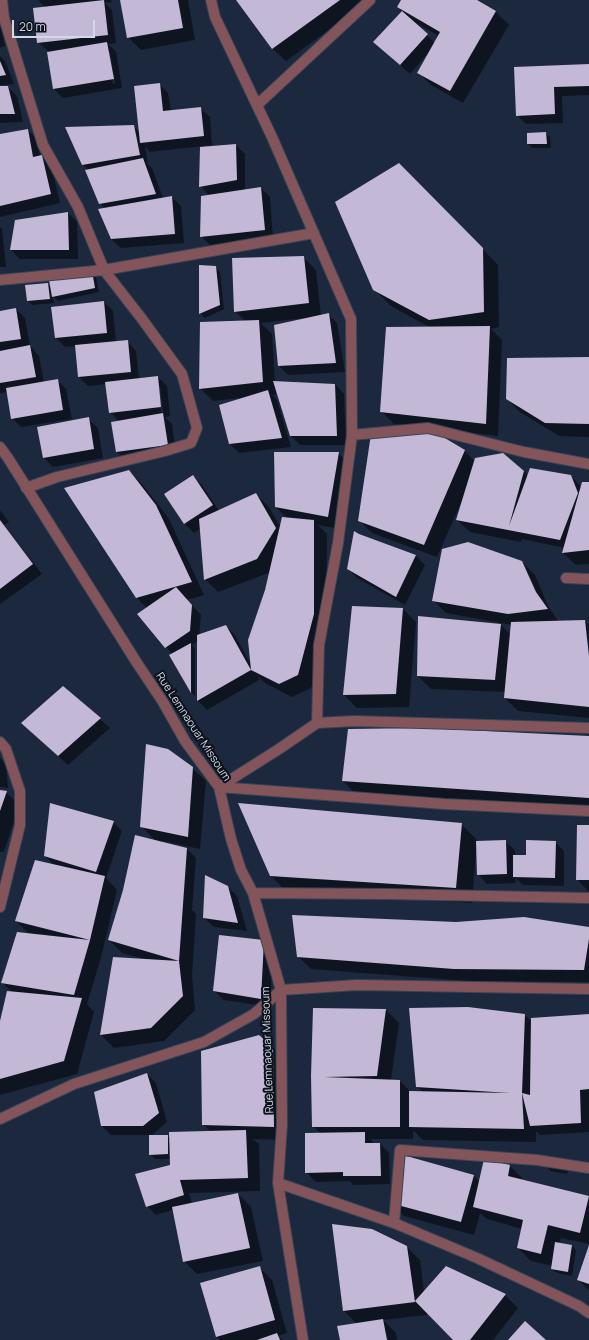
<!DOCTYPE html>
<html>
<head>
<meta charset="utf-8">
<style>
  body { margin:0 }
  #map { position:relative; width:589px; height:1340px; overflow:hidden; background:#1c283d; font-family:Manrope,sans-serif }
  canvas { display:block }
  .scale { position:absolute; left:12px; top:20px; width:83px; height:18px; box-sizing:border-box; border:2px solid #d1d9e8; border-top:0; padding-left:5px; font-size:12px; line-height:14px; white-space:nowrap; color:#d1d9e8; -webkit-text-stroke:3px #0c111a; paint-order:stroke }
</style>
</head>
<body>
<div id="map">
<canvas width="589" height="1340"></canvas>
<div class="scale">20 m</div>
</div>
<script>
const ctx = document.querySelector('canvas').getContext('2d');
ctx.lineJoin = 'round';
function fill(path, color) {
  ctx.fillStyle = color;
  ctx.fill(path, 'evenodd');
}
function toPath(rows) {
  const path = new Path2D();
  for (const r of rows) {
    path.moveTo(r[0], r[1]);
    for (let i = 2; i < r.length; i += 2) path.lineTo(r[i], r[i + 1]);
  }
  return path;
}
function stroke(path, color, width, dash) {
  ctx.strokeStyle = color;
  ctx.lineWidth = width;
  ctx.lineCap = dash ? 'butt' : 'round';
  ctx.setLineDash(dash || []);
  ctx.stroke(path);
}
function label(font, color, halo, rows, align = 'center') {
  ctx.font = font + ' Manrope,sans-serif';
  ctx.lineWidth = 4;
  ctx.setLineDash([]);
  ctx.textBaseline = 'middle';
  ctx.strokeStyle = halo;
  ctx.fillStyle = color;
  for (const [text, x, y, turn = 0] of rows) {
    ctx.save();
    ctx.translate(x, y);
    ctx.rotate((+turn || 0) * Math.PI / 180);
    ctx.textAlign = isNaN(turn) ? turn : align;
    if (halo) ctx.strokeText(text, 0, 0);
    ctx.fillText(text, 0, 0);
    ctx.restore();
  }
}
const shadow = toPath([
  [38,0,111,0,112,2,105,3,112,10,116,43,108,44,116,52,122,88,63,98,54,89,48,51,38,42,45,7],
  [108,52,110,52,115,83,113,84],
  [121,0,188,0,195,40,141,50,128,37],
  [237,0,370,0,286,61,273,49],
  [403,0,475,0,496,12,509,25,463,103,431,85,418,72,429,52,410,74,375,42,402,11,398,7],
  [414,22,439,36,435,43,414,23],
  [0,21,5,46,0,48],
  [0,56,5,61,14,84,0,85],
  [589,65,589,95,562,96,563,123,526,124,517,115,515,68],
  [159,84,168,93,171,111,200,108,210,117,212,145,150,152,145,146,148,165,152,168,163,198,172,197,181,206,184,243,121,248,111,239,105,208,100,203,88,170,83,164,133,126,140,132],
  [0,87,8,87,17,96,23,122,0,123],
  [28,130,37,139,40,156,42,156,51,165,60,203,0,217,0,135],
  [545,133,550,137,551,148,532,148,528,144],
  [236,145,245,154,245,190,261,188,270,197,273,239,210,245,201,236,209,195,200,186],
  [415,180,498,265,499,327,491,329,502,340,498,436,394,424,381,411,431,328,391,306,374,289],
  [68,213,77,222,78,259,20,259,11,250],
  [0,227,2,229,6,267,0,267],
  [303,257,316,270,321,316,328,314,337,323,345,372,288,375,279,366,305,318,261,323,272,334,275,382,335,384,344,394,346,445,300,445,290,435,275,387,276,395,272,395,277,400,291,447,239,453,230,444,239,398,213,401,200,388,245,321,235,311],
  [215,267,220,272,224,309,205,318,200,313],
  [92,272,96,277,99,292,58,301,53,296,54,303,32,305,28,301,47,284,51,288],
  [104,302,113,311,116,342,127,341,136,351,139,379,158,377,167,386,170,416,165,417,172,424,176,453,126,461,117,452,119,421,110,412,107,384,88,386,79,377,76,346,65,347,56,338],
  [158,386,160,386,163,412,161,412],
  [16,309,25,318,30,346,39,356,44,382,57,380,66,389,72,419,21,427,12,418,8,392,0,393,0,312],
  [589,358,589,437,559,436,520,412,507,399],
  [88,419,98,428,103,458,53,467,43,457],
  [465,451,475,462,524,471,528,476,571,476,580,486,581,489,589,483,589,564,576,565,563,553,565,548,522,539,521,542,470,532,457,520,462,503,461,503,437,557,372,533,359,520],
  [338,453,351,466,340,529,318,525,327,534,326,627,311,688,292,697,265,683,258,676,259,680,207,710,198,701,198,641,192,645,195,648,195,696,192,693,171,655,172,654,138,614,147,608,137,598,66,489,129,471,142,484,169,519,204,595,187,600,201,615,199,636,226,626,235,635,251,665,271,572,218,592,205,579,201,528,194,533,185,524,165,494,192,476,202,485,219,511,256,494,269,507,281,528,288,519,276,507],
  [0,510,9,522,4,525,42,574,0,604],
  [359,535,416,556,425,565,405,605,357,578,348,569],
  [522,562,535,575,548,606,559,622,585,621,589,625,589,718,518,711,505,698,505,692,431,689,418,676,499,624,499,623,511,635,512,625,446,613,433,600],
  [403,609,416,622,409,707,357,708,344,695],
  [63,687,110,728,68,765,31,732],
  [589,737,589,810,356,794,343,781],
  [0,758,6,764,8,788,0,787],
  [192,768,206,781,200,849,163,841,163,843,187,849,196,858,192,910,196,914,192,975,195,1010,164,1041,114,1048,101,1035,144,959,122,953,109,940,156,841,141,826],
  [0,791,6,792,19,805,4,852,0,852],
  [113,822,122,831,106,878,117,890,102,954,87,1004,94,1012,77,1074,0,1095,0,1026,12,992,2,982,30,935,16,921,54,865,45,856],
  [461,824,477,840,477,842,505,841,515,850,515,856,527,856,555,842,564,851,564,886,523,885,515,878,516,883,487,884,478,874,478,853,476,852,472,903,287,892,271,876],
  [589,826,589,892,577,879],
  [228,887,237,896,247,931,214,927,204,918],
  [589,928,589,982,468,981,311,969,298,956],
  [264,941,273,950,270,1007,224,1000,214,991],
  [468,1008,525,1015,532,1022,589,1015,589,1132,540,1135,536,1131,536,1142,423,1140,413,1130,413,1139,371,1139,374,1144,380,1144,389,1153,390,1184,353,1185,350,1181,316,1182,306,1172,321,1134,313,1126,312,1076,386,1010,399,1023,391,1080,400,1081,411,1092,423,1092,417,1086],
  [273,1047,286,1061,286,1140,253,1139,259,1144,260,1191,189,1193,192,1203,238,1194,251,1207,263,1261,197,1274,184,1261,173,1210,156,1215,147,1206,171,1166,171,1159,155,1159,150,1154,150,1135,111,1135,101,1125,147,1074,156,1083,167,1122,151,1136,167,1136,170,1138,211,1132,203,1124],
  [404,1157,474,1176,480,1182,485,1160,510,1166,523,1179,522,1181,589,1197,589,1244,561,1238,559,1244,572,1246,576,1250,572,1276,557,1273,552,1269,553,1266,531,1261,518,1248,522,1229,487,1219,480,1213,474,1235,404,1216,391,1203],
  [546,1166,569,1166,567,1174,551,1171],
  [407,1247,420,1260,424,1292,505,1295,518,1308,493,1340,455,1340,427,1312,427,1315,383,1320,396,1333,397,1340,388,1340,386,1333,384,1333,386,1340,341,1340,357,1324,344,1311],
  [589,1247,589,1290,578,1280],
  [259,1267,272,1280,287,1333,278,1336,283,1340,220,1340,217,1337]
]);
const building = toPath([
  [104,0,108,35,37,43,33,8],
  [120,0,178,0,183,28,127,38],
  [236,0,340,0,272,49],
  [401,0,477,0,496,11,450,91,417,73,440,32,397,7],
  [402,11,428,34,400,65,373,42],
  [107,42,114,79,53,89,47,52],
  [0,61,6,75,0,76],
  [589,64,589,86,554,87,555,114,516,116,514,67],
  [160,83,163,111,201,107,204,136,140,143,134,86],
  [0,86,8,86,15,114,0,114],
  [134,125,140,155,82,165,65,127],
  [28,129,33,157,42,155,51,194,0,206,0,134],
  [546,132,547,144,527,144,527,133],
  [236,144,237,180,199,187,200,147],
  [143,158,156,194,99,204,85,170],
  [399,163,483,248,484,312,429,320,373,290,335,202],
  [261,187,265,230,200,237,201,196],
  [172,196,175,234,111,239,98,209],
  [68,212,69,250,10,250,15,220],
  [304,256,309,303,234,312,232,258],
  [199,265,216,266,220,305,199,314],
  [92,271,95,288,52,297,49,280],
  [48,283,50,299,27,301,25,285],
  [104,301,107,333,55,338,51,307],
  [16,308,21,339,0,342,0,311],
  [329,313,336,363,278,366,274,325],
  [259,320,263,382,199,389,200,322],
  [490,326,486,424,380,412,386,327],
  [128,340,131,372,78,377,75,345],
  [30,345,36,377,0,383,0,351],
  [589,357,589,424,545,423,506,399,507,358],
  [158,376,161,407,109,413,105,382],
  [58,379,63,410,11,419,6,388],
  [273,381,335,384,337,436,290,436],
  [268,390,282,438,229,444,219,405],
  [163,413,168,445,116,452,111,422],
  [89,417,94,449,43,458,37,427],
  [428,428,465,450,424,545,358,521,371,434],
  [274,452,339,452,328,517,275,507],
  [503,453,524,471,509,526,530,468,571,475,578,493,560,540,456,520,475,458],
  [129,470,156,505,192,582,136,598,64,488],
  [193,475,213,505,184,524,164,494],
  [582,482,589,482,589,550,562,553],
  [256,493,276,528,257,559,204,580,199,519],
  [282,517,314,520,314,614,298,675,279,684,251,670,248,640,265,590],
  [0,520,33,564,0,589],
  [354,531,359,534,416,555,396,597,347,569],
  [468,542,522,561,536,592,548,609,508,614,432,601,442,549],
  [176,587,192,605,190,631,165,648,137,614],
  [352,606,403,608,396,694,343,695],
  [418,616,501,624,495,680,417,676],
  [585,620,589,656,589,707,504,698,511,622],
  [226,625,251,670,197,701,197,635],
  [191,643,191,693,169,655],
  [63,686,101,718,58,756,21,723],
  [422,728,589,736,589,798,342,781,348,729],
  [146,744,168,749,193,767,188,837,140,827],
  [0,790,7,791,0,811],
  [50,803,114,821,96,872,44,856],
  [238,803,462,823,456,888,270,876],
  [577,825,589,825,589,880,576,880],
  [135,835,187,848,179,961,108,940,123,890],
  [506,840,507,874,477,875,476,841],
  [526,840,556,841,555,878,513,877,513,855,526,855],
  [35,860,105,876,90,940,15,921],
  [205,875,228,886,238,923,203,918],
  [292,915,456,922,524,917,589,927,589,939,584,970,454,969,297,957],
  [17,932,90,940,74,995,1,983],
  [219,935,264,940,261,999,213,991],
  [113,957,179,961,183,996,151,1028,100,1035],
  [7,991,82,998,64,1061,0,1079,0,1021],
  [468,1007,525,1014,522,1093,524,1129,409,1127,409,1091,510,1093,416,1087,409,1008],
  [313,1008,386,1009,377,1076,324,1077,400,1080,400,1127,312,1127,311,1076],
  [589,1014,589,1089,580,1090,581,1123,530,1126,522,1093,530,1095,531,1018],
  [259,1035,273,1047,274,1127,202,1125,201,1051],
  [147,1073,159,1113,143,1126,101,1126,94,1092],
  [246,1130,248,1178,180,1180,184,1195,146,1207,135,1174,170,1165,169,1132],
  [365,1132,365,1143,380,1143,381,1176,343,1176,343,1172,305,1173,305,1133],
  [149,1135,168,1135,168,1154,149,1155],
  [403,1155,474,1175,461,1222,390,1203],
  [484,1159,510,1165,508,1176,589,1196,580,1233,548,1225,541,1254,517,1248,523,1220,473,1207],
  [238,1193,250,1248,183,1262,172,1207],
  [332,1224,372,1229,407,1246,415,1302,343,1311],
  [555,1242,572,1245,568,1272,551,1269],
  [589,1245,589,1284,577,1280],
  [260,1266,275,1320,216,1337,200,1283],
  [446,1266,506,1294,470,1340,453,1340,415,1301],
  [383,1319,387,1340,340,1340,337,1326],
  [525,1321,546,1340,508,1340],
  [277,1333,280,1340,257,1340]
]);
const street = toPath([
  [2,0,4,18,43,145,78,207,104,270,142,319,182,374,197,428,191,443,165,451,57,477,26,488],
  [211,0,215,17,272,137,351,319,352,435,338,543,319,645,317,723,279,749,219,787],
  [257,105,370,0],
  [0,280,104,270,314,233],
  [352,435,428,428,524,452,589,464],
  [0,447,8,458,137,663,163,702,185,741,219,787,231,839,241,870,253,893,281,990,282,1125,278,1183,303,1340],
  [566,578,589,579],
  [317,723,354,721,589,728],
  [0,742,6,749,20,791,20,825,0,907],
  [219,787,444,804,589,811],
  [253,893,387,894,589,898],
  [0,1119,74,1084,204,1042,254,1014,281,990,357,985,589,989],
  [278,1183,394,1223,477,1258,579,1306,589,1313],
  [394,1223,400,1150,537,1160,589,1168]
]);
const streetNames = [
  ["Rue Lemnaouar Missoum",193,727,57],
  ["Rue Lemnaouar Missoum",268,1050,-92]
];
fill(shadow, '#0007');
fill(building, '#c3b8d6');
stroke(street, '#394458', 12);
stroke(street, '#83555a', 10);
label('11px', '#d1d9e8', '#0c111a', streetNames);
</script>
</body>
</html>
